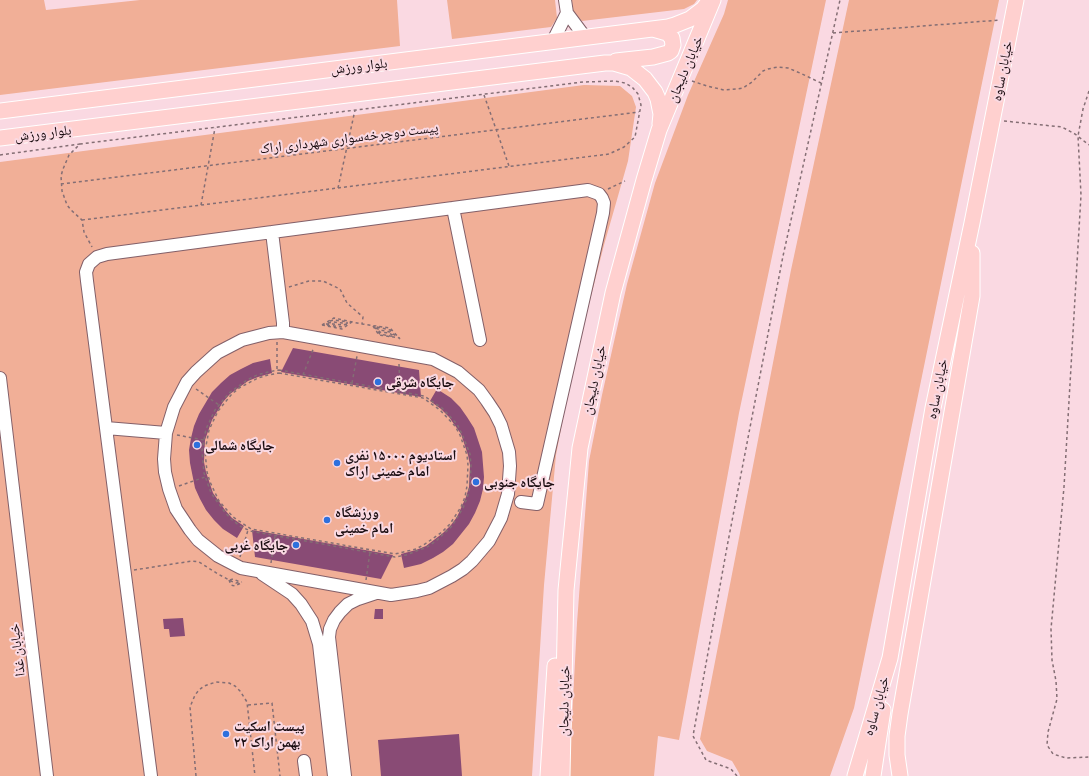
<!DOCTYPE html>
<html>
<head>
<meta charset="utf-8">
<style>
  body { margin:0 }
  canvas { display:block; background:#fad9e2 }
</style>
</head>
<body>
<canvas width="1089" height="776"></canvas>
<script>
const ctx = document.querySelector('canvas').getContext('2d');
ctx.lineJoin = 'round';
function fill(path, color) {
  ctx.fillStyle = color;
  ctx.fill(path, 'evenodd');
}
function toPath(rows) {
  const path = new Path2D();
  for (const r of rows) {
    path.moveTo(r[0], r[1]);
    for (let i = 2; i < r.length; i += 2) path.lineTo(r[i], r[i + 1]);
  }
  return path;
}
function stroke(path, color, width, dash) {
  ctx.strokeStyle = color;
  ctx.lineWidth = width;
  ctx.lineCap = dash ? 'butt' : 'round';
  ctx.setLineDash(dash || []);
  ctx.stroke(path);
}
function label(font, color, halo, rows, align = 'center') {
  ctx.font = font + ' Barlow,"Noto Naskh Arabic",sans-serif';
  ctx.lineWidth = 4;
  ctx.setLineDash([]);
  ctx.textBaseline = 'middle';
  ctx.strokeStyle = halo;
  ctx.fillStyle = color;
  for (const [text, x, y, turn = 0] of rows) {
    ctx.save();
    ctx.translate(x, y);
    ctx.rotate((+turn || 0) * Math.PI / 180);
    ctx.textAlign = isNaN(turn) ? turn : align;
    if (halo) ctx.strokeText(text, 0, 0);
    ctx.fillText(text, 0, 0);
    ctx.restore();
  }
}
const green = toPath([
  [0,0,44,0,46,10,140,0,397,0,400,46,0,95],
  [447,0,555,0,557,18,551,27,452,39],
  [572,0,697,0,694,4,684,9,582,21,573,13],
  [728,0,826,0,739,413,679,740,658,736,654,776,570,776,570,757,577,623,589,461,602,395,627,284,655,183,688,95,724,14],
  [849,0,999,0,854,708,830,776,740,776,739,773,732,761,707,751,700,739,791,270],
  [584,85,620,86,632,96,636,107,628,161,604,245,571,375,556,455,544,585,532,776,0,776,0,162]
]);
const building = toPath([
  [293,348,419,370,421,397,281,372],
  [270,359,272,373,258,377,248,381,230,394,223,402,212,420,205,440,204,462,206,472,213,493,225,510,232,518,244,526,237,538,223,529,214,520,206,510,200,499,195,488,190,463,189,450,191,438,194,426,199,414,212,392,221,383,230,375,241,369,253,363],
  [437,389,451,398,460,407,467,417,474,428,482,452,484,477,483,489,480,501,475,513,469,524,453,544,443,552,433,558,421,564,404,568,401,554,416,550,426,546,443,533,451,525,457,517,466,497,469,487,470,465,468,455,461,434,449,417,441,409,430,401],
  [252,530,309,540,393,555,381,579,255,557],
  [375,609,383,609,383,619,374,619],
  [183,618,185,636,170,637,169,629,164,629,163,619],
  [459,734,462,776,381,776,378,740]
]);
const path = toPath([
  [833,33,1000,20],
  [692,81,707,86,724,90,737,89,743,88,752,82,763,71,768,69,778,67,788,68,800,73,821,83],
  [1089,91,1083,109,1078,136,1081,195,1064,487,1051,629,1052,660,1056,681,1057,699,1048,732,1047,745,1053,754,1066,758,1089,757],
  [484,95,509,166],
  [1004,121,1062,127,1075,134,1089,145],
  [0,155,80,144],
  [61,184,639,112],
  [338,188,355,110],
  [608,189,625,181],
  [201,205,215,128],
  [82,220,609,154,624,147,635,137,641,105,638,94,632,87,625,83,615,81,583,82,80,144,69,155,63,169,61,176,62,191,67,205,71,210,82,220,84,232,92,247],
  [289,287,309,281,323,281,340,289,347,303,363,317,362,324],
  [330,321,334,320,348,322],
  [328,323,333,322,343,323,348,323],
  [326,324,333,324,343,325,350,323],
  [322,325,334,318,343,320,362,324,390,328,400,339],
  [322,325,342,329,352,322],
  [327,325,342,327,345,326],
  [373,326,379,335,400,338],
  [374,327,380,332,389,333,394,336],
  [377,327,390,330,393,333],
  [376,328,380,330,390,332,398,337],
  [378,332,380,334,395,337],
  [277,342,277,370],
  [399,364,400,392],
  [279,370,424,396,442,408,457,424,462,434,470,454,471,465,470,487,467,498,463,508,452,526,436,541,427,547,406,555,395,557,250,531,240,526,231,519,224,511,211,493,204,473,202,451,206,429,215,410,229,393,247,380,257,375,268,372,279,370],
  [279,373,423,398,440,410,455,426,460,435,467,455,468,465,467,486,465,497,461,507,450,524,442,532,425,544,416,549,395,554,251,529,233,517,219,501,210,482,207,472,205,451,209,430,218,411,231,395,239,388,258,378,268,375,279,373],
  [303,375,314,347],
  [352,383,357,356],
  [196,389,219,405],
  [177,435,204,440],
  [179,486,205,477],
  [240,557,248,530],
  [271,563,275,536],
  [134,570,192,561,199,562,218,574,233,582,236,583,242,582],
  [229,580,231,585,235,586,241,583],
  [230,580,233,579,240,582],
  [366,580,370,552],
  [248,705,272,703,280,776],
  [252,747,276,744],
  [196,776,190,707,195,695,199,690,204,686,216,682,229,683,235,686,240,691,247,702,255,776],
  [737,776,731,769,706,760,693,736,727,547,783,256,840,0]
]);
const minor = toPath([
  [565,0,567,13,585,37],
  [553,41,567,13],
  [453,208,480,340],
  [272,232,283,323,283,332],
  [283,332,433,359,458,372,479,390,487,401,495,413,501,425,509,452,510,466,508,494,501,518,489,541,472,561,463,569,452,576,429,588,417,591,391,595,241,568,218,556,198,540,190,530,176,509,169,489,165,472,164,459,166,433,174,407,187,382,196,372,217,353,242,340,269,333,283,332],
  [0,378,47,776],
  [106,428,166,433],
  [262,574,292,594,301,604,312,621,319,644,334,776],
  [304,761,306,776],
  [151,776,87,281,86,272,89,264,97,257,107,254,588,190,599,194,602,198,604,203,603,213,537,504,521,502],
  [345,776,329,637,330,629,334,620,340,612,348,604,358,599,376,593]
]);
const major = toPath([
  [616,61,653,57,668,53,671,51,673,45,672,38,667,33,653,29],
  [0,111,668,27,675,25,690,19,703,9,709,1],
  [0,138,605,63,614,63,631,68,645,79,655,92,658,99,661,114,660,124],
  [548,776,555,666],
  [562,776,566,590,580,448,613,293,644,180,659,130,713,0],
  [855,776,890,658,933,408,972,223,1016,0],
  [873,776,883,710],
  [900,776,897,755,897,736,900,714,972,296,972,253]
]);
const markers = [
  [378,382,4,"#2d70dd"],
  [197,445,4,"#2d70dd"],
  [337,463,4,"#2d70dd"],
  [476,482,4,"#2d70dd"],
  [327,520,4,"#2d70dd"],
  [296,545,4,"#2d70dd"],
  [226,734,4,"#2d70dd"]
];
const streetNames = [
  ["بلوار ورزش",359,66,-7],
  ["خیابان دلیجان",685,69,-67],
  ["خیابان ساوه",1002,71,-79],
  ["بلوار ورزش",43,133,-7],
  ["پیست دوچرخه‌سواری شهرداری اراک",349,138,-7],
  ["خیابان دلیجان",594,380,-78],
  ["خیابان ساوه",937,389,-79],
  ["خیابان غذا",17,650,-97],
  ["خیابان دلیجان",564,701,-89],
  ["خیابان ساوه",876,706,-74]
];
const poiNames = [
  ["جایگاه شرقی",386,382],
  ["جایگاه شمالی",205,445],
  ["استادیوم ۱۵۰۰۰ نفری",345,455],
  ["امام خمینی اراک",345,471],
  ["جایگاه جنوبی",484,482],
  ["ورزشگاه",335,512],
  ["امام خمینی",335,528],
  ["جایگاه غربی",288,545,"right"],
  ["پیست اسکیت",234,726],
  ["۲۲ بهمن اراک",234,742]
];
fill(green, '#f1af97');
fill(building, '#894b75');
stroke(minor, '#836069', 14);
stroke(major, '#fff', 17);
stroke(path, '#846e74', 1.5, [3, 3]);
stroke(minor, '#fff', 12);
stroke(major, '#ffd0cf', 15);
for (const [x, y, r, color] of markers) {
  const dot = new Path2D();
  dot.arc(x, y, r, 0, 2 * Math.PI);
  ctx.fillStyle = color;
  ctx.fill(dot);
  stroke(dot, '#fad9e2', 1.5);
}
label('14px', '#1a0d11', '#fad9e2', streetNames);
label('bold 14px', '#1a0d11', '#fad9e2', poiNames, 'left');
</script>
</body>
</html>
